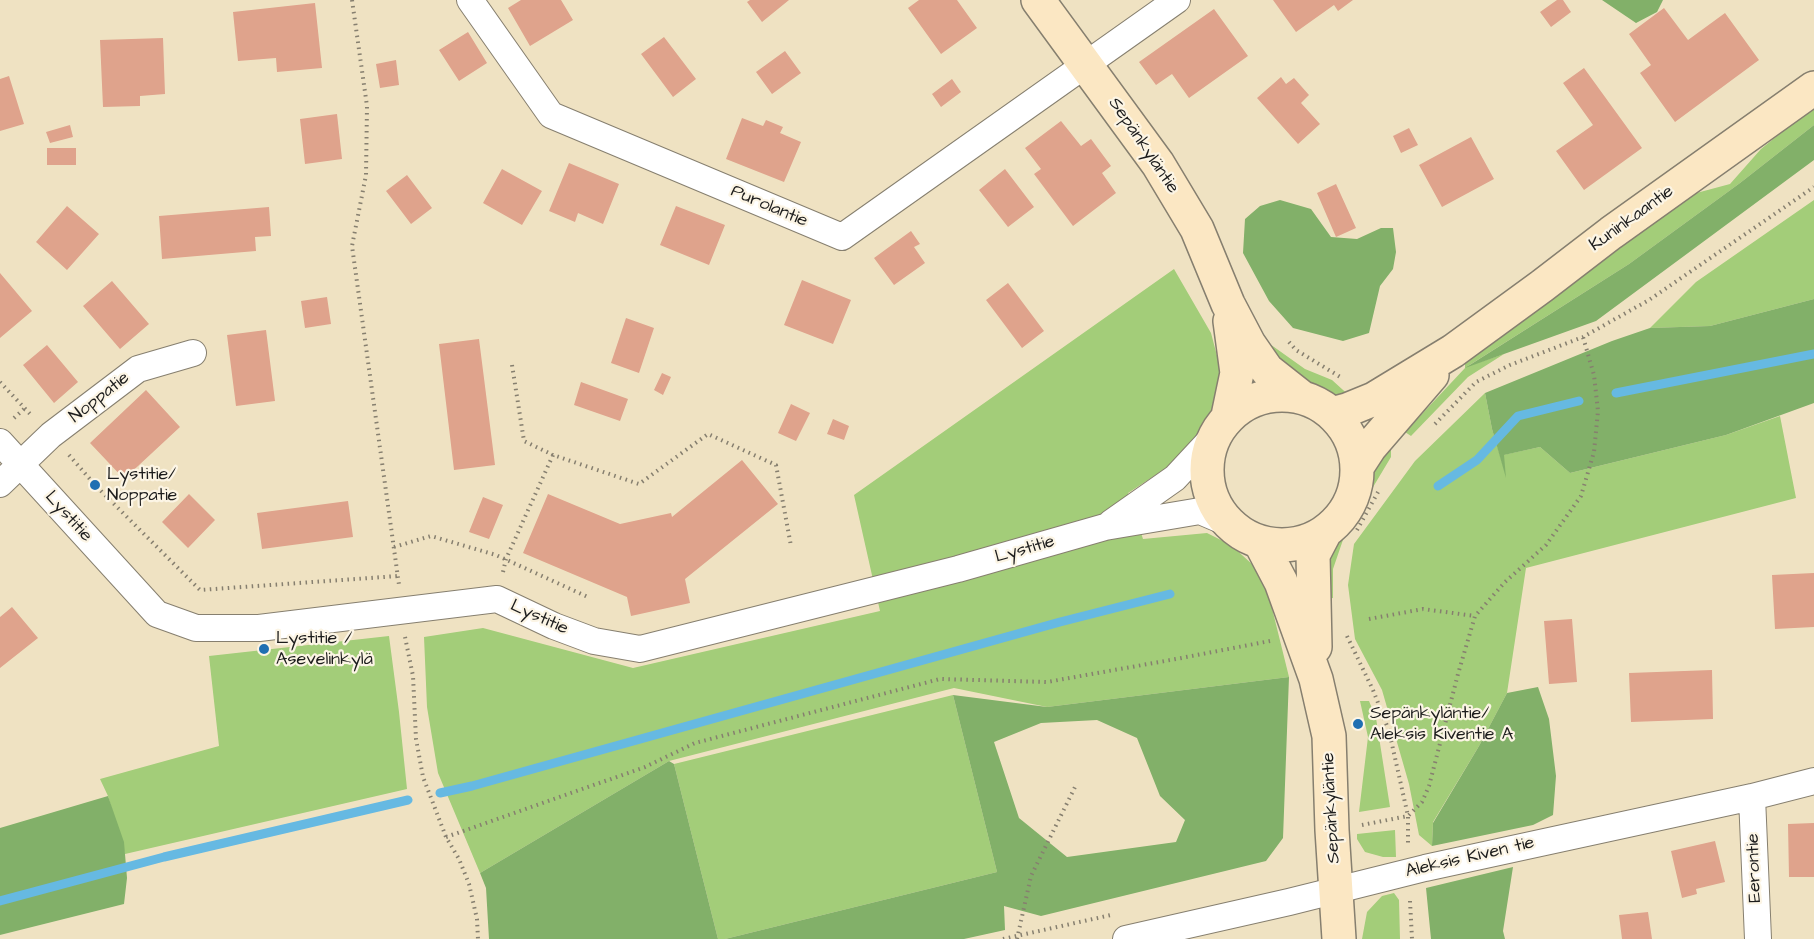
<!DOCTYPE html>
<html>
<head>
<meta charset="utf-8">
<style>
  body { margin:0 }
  canvas { display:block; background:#efe2c2 }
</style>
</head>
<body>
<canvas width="1814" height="939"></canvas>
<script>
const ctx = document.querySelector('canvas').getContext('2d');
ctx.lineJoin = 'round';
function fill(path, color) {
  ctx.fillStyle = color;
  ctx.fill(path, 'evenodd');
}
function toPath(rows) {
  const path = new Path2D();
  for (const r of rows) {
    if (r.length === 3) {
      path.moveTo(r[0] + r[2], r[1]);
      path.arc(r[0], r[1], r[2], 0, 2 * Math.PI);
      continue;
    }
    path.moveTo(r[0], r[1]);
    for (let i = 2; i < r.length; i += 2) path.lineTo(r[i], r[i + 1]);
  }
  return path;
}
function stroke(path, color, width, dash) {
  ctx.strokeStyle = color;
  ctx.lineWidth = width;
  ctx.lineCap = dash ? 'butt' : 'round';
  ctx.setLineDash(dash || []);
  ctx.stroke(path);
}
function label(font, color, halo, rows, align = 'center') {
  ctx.font = font + ' "Architects Daughter",sans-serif';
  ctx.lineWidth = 4.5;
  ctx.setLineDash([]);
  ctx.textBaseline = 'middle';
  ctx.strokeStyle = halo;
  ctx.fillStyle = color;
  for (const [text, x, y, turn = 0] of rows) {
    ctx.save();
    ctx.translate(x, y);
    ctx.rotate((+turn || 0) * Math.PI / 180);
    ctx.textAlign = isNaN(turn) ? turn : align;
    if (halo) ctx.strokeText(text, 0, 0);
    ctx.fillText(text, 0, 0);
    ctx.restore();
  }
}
const green = toPath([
  [1814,106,1814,125,1740,183,1629,264,1468,366,1504,354,1468,377,1411,436,1405,432,1465,368,1465,361,1689,195,1730,184,1761,149],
  [1814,200,1814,299,1710,326,1650,328,1696,282],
  [1174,269,1211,333,1221,371,1223,402,1213,425,1171,465,1128,493,1143,539,1207,533,1231,545,1253,565,1268,592,1289,677,1047,707,954,688,669,761,480,873,438,773,427,707,424,637,483,628,633,668,880,611,854,495],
  [1267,342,1305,369,1332,380,1353,399,1328,402,1311,396,1291,377],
  [1485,393,1492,429,1505,472,1503,455,1540,447,1570,473,1726,435,1780,416,1796,498,1526,568,1507,693,1479,746,1433,822,1432,846,1419,835,1409,784,1382,690,1355,639,1348,585,1354,544,1415,461],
  [1391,447,1391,457,1345,534,1333,569,1333,598,1322,600,1327,550,1356,507,1372,473],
  [389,636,399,712,407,789,125,854,108,796,100,779,219,746,209,656],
  [953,695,997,872,725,939,718,939,674,764],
  [1360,701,1369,701,1376,718,1390,807,1359,812,1368,737],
  [1395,830,1396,857,1383,857,1365,852,1357,839,1357,834],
  [1394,893,1399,900,1400,939,1362,939,1367,912,1382,896]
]);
const forest = toPath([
  [1602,0,1663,0,1657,12,1636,23],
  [1814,125,1814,160,1596,321,1465,368,1629,264,1740,183],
  [1280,200,1311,209,1331,237,1357,239,1381,228,1393,228,1396,252,1393,269,1380,286,1369,333,1343,341,1293,328,1269,301,1243,253,1245,219,1260,206],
  [1814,299,1814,403,1726,435,1570,473,1540,447,1504,455,1506,478,1492,429,1485,393,1612,341,1650,328,1710,326],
  [1289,677,1283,838,1266,861,1041,916,1004,906,1005,930,964,939,725,939,997,872,953,695,1047,707],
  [1097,720,1137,738,1160,796,1185,820,1176,842,1067,857,1019,818,994,742,1041,723],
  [1538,687,1549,719,1556,776,1553,815,1533,825,1432,846,1433,823,1479,746,1507,693],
  [669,761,674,764,718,939,489,939,486,888,480,873],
  [108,796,124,842,127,878,124,904,0,935,0,828],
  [1513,867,1503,931,1505,939,1431,939,1426,888]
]);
const stream = toPath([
  [1616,393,1814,354],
  [1438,486,1477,460,1518,416,1579,401],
  [440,793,472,786,1060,622,1170,594],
  [0,901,164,857,408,800]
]);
const building = toPath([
  [521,0,561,0,573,20,530,46,508,8],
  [750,0,789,0,762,22,747,2],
  [919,0,957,0,977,28,941,54,908,8],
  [1273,0,1353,0,1338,11,1334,5,1296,32],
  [1557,0,1563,0,1571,12,1551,27,1540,12],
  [315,3,322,68,277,72,276,58,238,61,233,12],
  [1664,8,1688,40,1725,13,1759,60,1675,122,1640,73,1651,65,1629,34],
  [1214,9,1248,56,1189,98,1172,74,1156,85,1139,62],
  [468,32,487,63,459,81,439,50],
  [664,37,696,79,673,97,641,54],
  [163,38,165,94,140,96,140,106,103,107,100,40],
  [785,51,801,73,772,94,756,72],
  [396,60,399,85,380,88,376,64],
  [1584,68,1642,148,1584,190,1556,151,1593,125,1563,83],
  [9,76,24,124,0,131,0,79],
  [1281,77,1286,84,1294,78,1309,95,1301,103,1320,124,1298,144,1257,98],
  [952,79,961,92,941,107,932,94],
  [337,114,342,159,305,164,300,119],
  [742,118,763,126,766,120,783,127,780,133,801,142,784,182,726,159],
  [1061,121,1081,146,1091,139,1111,166,1102,173,1116,193,1073,226,1034,174,1041,169,1025,148],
  [70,125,73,137,50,143,46,132],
  [1409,128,1418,145,1401,153,1393,136],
  [1471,137,1494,179,1442,207,1419,165],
  [47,148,76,148,76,165,47,165],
  [569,163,619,184,603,224,578,213,575,222,549,211],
  [502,169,542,191,522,225,483,203],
  [1005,169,1034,207,1008,227,979,190],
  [407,175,432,208,411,224,386,191],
  [1336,184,1356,228,1336,237,1317,193],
  [67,206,99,234,67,270,36,242],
  [676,206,725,225,709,265,660,245],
  [269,207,271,236,255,237,256,251,162,259,159,216],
  [911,231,920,244,914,247,925,263,894,285,874,258],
  [0,273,32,311,0,338],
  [802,280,851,300,833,344,784,325],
  [112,281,149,324,120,349,83,306],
  [1008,283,1044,331,1022,348,986,300],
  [327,297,331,324,305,328,301,301],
  [626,318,654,328,639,373,611,363],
  [266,330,275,401,236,406,227,335],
  [479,339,495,465,454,470,439,344],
  [47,345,78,382,54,403,23,365],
  [662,373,671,377,663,395,654,390],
  [581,382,628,399,620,421,574,405],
  [146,390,180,427,124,479,90,443],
  [791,404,810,413,796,441,778,433],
  [833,419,849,426,844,440,827,434],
  [742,460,778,504,685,579,690,603,631,616,627,597,523,553,548,494,620,524,671,513,672,517],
  [189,494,215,520,188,548,162,522],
  [483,497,503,505,489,539,469,532],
  [348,501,353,537,262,549,257,513],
  [1814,573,1814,627,1775,629,1772,575],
  [12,607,38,638,0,668,0,617],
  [1572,619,1577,682,1549,684,1544,621],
  [1712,670,1713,719,1631,722,1629,673],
  [1814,823,1814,877,1789,877,1788,824],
  [1715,841,1725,882,1696,889,1697,894,1682,898,1671,851],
  [1648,912,1652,939,1622,939,1619,915]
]);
const path = toPath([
  [352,0,367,106,366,175,352,246,399,585],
  [1289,342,1296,350,1342,378],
  [512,365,524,441,553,455],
  [0,382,31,415],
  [14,418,25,408],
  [1435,424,1476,382,1510,365,1583,337,1649,300,1814,187],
  [69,455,95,485,200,590,398,576],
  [1357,530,1378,492],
  [394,547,431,536,496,555,590,598],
  [503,572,506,559,553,455,639,484,708,434,776,465,791,546],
  [1369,619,1423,609,1475,616],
  [1347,636,1373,690,1389,731,1408,816,1408,845],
  [405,637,413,676,416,739,423,777,446,837,459,859,469,884,477,919,478,939],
  [1362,825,1408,816,1422,802,1429,786,1458,674,1475,616,1505,582,1546,545,1581,496,1594,452,1598,411,1594,375,1583,337],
  [446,837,645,767,695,743,940,679,1047,682,1176,659,1270,641],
  [1410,901,1412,939],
  [1003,939,1111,915],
  [1017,939,1031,876,1075,787]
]);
const street = toPath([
  [470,0,551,115,842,237,1177,0],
  [0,442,157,614,196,628,259,628,497,599,554,626,594,641,640,649,958,569,1105,527,1200,511,1228,523],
  [0,484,51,435,138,369,193,353],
  [1111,523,1175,478,1214,436],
  [1752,797,1758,939],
  [1126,939,1289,902,1425,868,1752,797,1814,781]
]);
const secondary = toPath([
  [1038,0,1158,164,1197,229,1228,304,1249,344,1267,370,1300,396],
  [1282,470,75],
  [1332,414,1347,410,1374,399,1453,351,1542,286,1611,233,1814,88],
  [1228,416,1237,373,1230,321],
  [1357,467,1370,447,1432,375],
  [1260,542,1281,582,1316,679,1329,736,1332,830,1339,939],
  [1315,647,1313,555,1325,532]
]);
const markers = [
  [95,485,6,"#1f6fb2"],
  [264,649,6,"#1f6fb2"],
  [1358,724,6,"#1f6fb2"]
];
const streetNames = [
  ["Sepänkyläntie",1143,146,56],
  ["Purolantie",769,207,23],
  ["Kuninkaantie",1632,219,-36],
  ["Noppatie",100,398,-38],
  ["Lystitie",68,517,48],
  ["Lystitie",1025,550,-16],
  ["Lystitie",539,618,24],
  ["Sepänkyläntie",1332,808,-93],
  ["Aleksis Kiven tie",1470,858,-13],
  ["Eerontie",1755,868,-92]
];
const poiNames = [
  ["Lystitie/",107,475],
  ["Noppatie",107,496],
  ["Lystitie /",276,639],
  ["Asevelinkylä",276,660],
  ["Sepänkyläntie/",1370,714],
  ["Aleksis Kiventie A",1370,735]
];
fill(green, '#a3cd79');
fill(forest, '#82b069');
stroke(stream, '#66b9e2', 9);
fill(building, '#dfa38c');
stroke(street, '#867f6f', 28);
stroke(secondary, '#867f6f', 36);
stroke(path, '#867f6f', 4, [1.5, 4.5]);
stroke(street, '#fff', 26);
stroke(secondary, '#fbe7c3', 33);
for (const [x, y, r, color] of markers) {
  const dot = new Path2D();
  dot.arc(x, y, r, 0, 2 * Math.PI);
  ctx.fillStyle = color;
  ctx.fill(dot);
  stroke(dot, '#fcf5e5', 2);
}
label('18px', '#1c1c1c', '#fcf5e5', streetNames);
label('18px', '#1c1c1c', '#fcf5e5', poiNames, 'left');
</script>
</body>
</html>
